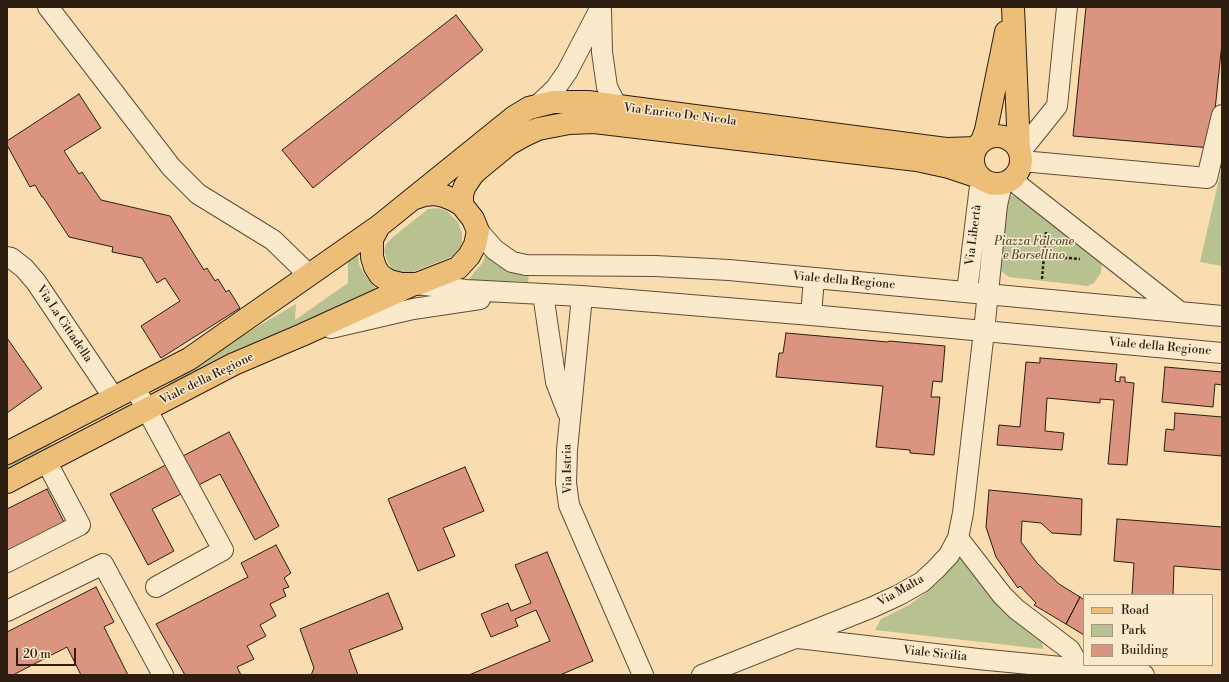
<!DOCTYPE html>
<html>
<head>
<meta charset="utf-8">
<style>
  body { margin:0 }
  #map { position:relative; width:1229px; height:682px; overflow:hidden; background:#f9ddb0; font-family:"Libre Bodoni",serif }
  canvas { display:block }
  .frame { position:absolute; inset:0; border:8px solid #2d1e11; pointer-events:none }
  .legend { position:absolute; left:1083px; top:594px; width:130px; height:72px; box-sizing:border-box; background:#fbe9cc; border:1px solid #a99881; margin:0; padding:5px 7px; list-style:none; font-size:12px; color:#2d1e11 }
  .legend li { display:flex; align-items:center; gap:8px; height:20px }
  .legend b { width:20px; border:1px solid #a99881 }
  .scale { position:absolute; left:16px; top:648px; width:60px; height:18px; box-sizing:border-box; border:2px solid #2d1e11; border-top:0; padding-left:5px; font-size:12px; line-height:14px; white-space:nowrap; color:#2d1e11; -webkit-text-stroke:3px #fbe9cc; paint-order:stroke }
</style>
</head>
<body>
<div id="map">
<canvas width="1229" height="682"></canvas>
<div class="frame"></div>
<ul class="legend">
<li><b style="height:5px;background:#ecbe78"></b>Road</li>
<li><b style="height:11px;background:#b7c290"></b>Park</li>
<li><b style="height:11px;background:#da947f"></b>Building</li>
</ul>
<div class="scale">20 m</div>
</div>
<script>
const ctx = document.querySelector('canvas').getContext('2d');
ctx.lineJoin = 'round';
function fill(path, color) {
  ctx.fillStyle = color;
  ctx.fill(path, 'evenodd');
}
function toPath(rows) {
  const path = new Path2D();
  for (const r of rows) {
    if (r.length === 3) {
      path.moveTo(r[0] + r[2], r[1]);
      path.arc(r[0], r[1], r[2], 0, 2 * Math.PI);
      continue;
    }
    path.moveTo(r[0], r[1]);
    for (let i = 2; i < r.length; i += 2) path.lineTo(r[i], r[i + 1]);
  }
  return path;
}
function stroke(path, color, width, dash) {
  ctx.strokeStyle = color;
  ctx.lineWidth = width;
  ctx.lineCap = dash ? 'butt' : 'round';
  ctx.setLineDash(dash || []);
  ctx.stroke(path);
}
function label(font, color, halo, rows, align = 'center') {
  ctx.font = font + ' "Libre Bodoni",serif';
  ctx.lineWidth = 3;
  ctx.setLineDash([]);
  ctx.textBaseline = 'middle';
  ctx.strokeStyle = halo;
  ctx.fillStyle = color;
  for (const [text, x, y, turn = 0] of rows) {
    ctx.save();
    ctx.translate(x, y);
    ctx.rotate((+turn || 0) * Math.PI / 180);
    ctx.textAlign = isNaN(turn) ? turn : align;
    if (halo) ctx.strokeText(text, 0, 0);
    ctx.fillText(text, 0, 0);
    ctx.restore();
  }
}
const green = toPath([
  [1222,166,1222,266,1200,262],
  [1011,195,1016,197,1102,261,1101,273,1094,283,1088,286,1009,277,1002,272,1000,267,1007,197],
  [438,208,447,211,458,222,462,233,462,242,460,249,453,256,410,273,400,273,392,269,387,261,384,251,386,244,393,237,428,209],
  [486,253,497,265,510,272,529,273,528,282,468,280,483,262],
  [358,255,359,264,364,274,376,289,372,293,275,334,170,387,168,379,296,304,295,320,348,283,348,261],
  [45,434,57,455,7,482,7,453],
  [961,556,981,581,1006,614,1042,638,1043,649,875,630,881,619,909,605,923,595,940,581]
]);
const building = toPath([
  [1086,7,1222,7,1222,43,1211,148,1073,136,1086,7],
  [456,15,483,50,313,188,282,150,456,15],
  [79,94,101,128,64,151,79,174,82,172,101,200,170,216,204,270,207,268,215,281,218,279,226,292,229,290,240,308,161,358,141,326,180,301,165,278,157,283,142,258,112,252,113,247,69,237,43,197,42,197,35,185,30,187,7,145,7,141,79,94],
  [786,333,888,342,889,341,945,346,942,382,933,381,931,397,940,397,934,455,910,453,910,450,876,447,883,386,776,377,779,353,783,353,786,333],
  [7,338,42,388,7,413,7,338],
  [1040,358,1117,364,1115,381,1120,382,1120,377,1125,377,1125,382,1134,383,1127,465,1108,464,1114,400,1100,399,1100,403,1047,398,1045,431,1064,433,1062,450,997,445,999,425,1020,427,1026,362,1040,363,1040,358],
  [1165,367,1222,372,1222,385,1215,384,1213,407,1162,402,1165,367],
  [1175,413,1222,417,1222,456,1164,451,1166,429,1174,430,1175,413],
  [229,432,279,526,255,540,220,474,152,509,174,551,148,565,110,494,229,432],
  [465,467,484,511,443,528,455,556,418,571,388,499,465,467],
  [47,489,65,524,7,554,7,509,47,489],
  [989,490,1082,499,1081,535,1052,533,1041,523,1022,521,1021,542,1037,563,1059,584,1080,597,1066,624,1034,605,1036,603,1020,586,1018,588,996,557,986,527,989,490],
  [1117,519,1222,527,1222,570,1174,566,1173,595,1132,595,1134,563,1114,561,1117,519],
  [276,545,291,573,284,578,289,587,283,589,286,596,270,604,276,616,260,625,266,636,247,646,254,659,237,667,241,675,185,675,156,624,248,577,241,563,276,545],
  [547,552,593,661,560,675,469,675,550,641,536,610,515,619,518,626,491,637,481,614,508,603,511,611,531,603,515,565,547,552],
  [96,587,114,622,104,627,128,675,81,675,67,647,13,675,7,675,7,632,96,587],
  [388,593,403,629,349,650,358,675,311,675,314,668,300,629,388,593],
  [1080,597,1084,600,1084,635,1066,624,1080,597]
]);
const path = toPath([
  [1044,256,1080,259],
  [1042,279,1046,232]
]);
const minor = toPath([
  [48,7,171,167,198,194,273,240,309,275],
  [601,10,602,52,607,87,617,107],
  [537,106,555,89,567,72,601,7],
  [1020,152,1057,106,1067,7],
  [1022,161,1207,178,1222,115],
  [1012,180,1180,312],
  [478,231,495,250,512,262,526,265,655,266,729,270,1222,316],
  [7,257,11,258,24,268,36,282,114,398],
  [417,284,466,290,582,296,811,315,1222,353],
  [967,292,981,178],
  [543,294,556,382,568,413],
  [582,296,567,450,566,483,569,505,643,675],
  [811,315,814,278],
  [331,328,413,309,480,299],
  [135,388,223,550,156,587],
  [958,538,1002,595,1016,609,1070,650,1075,659,1074,668],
  [7,562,80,525,46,461],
  [7,611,103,564,163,675],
  [798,638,978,659,1144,675],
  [702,675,873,607,899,595,922,582,936,569,949,555,958,538,963,513,984,331,997,205,1002,184]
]);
const major = toPath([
  [1013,7,1019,150],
  [997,160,24],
  [982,141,986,130,1006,32],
  [415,198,424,195,435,194,444,196,454,200,462,205,473,219,478,231,475,245,469,256,458,268,417,284,401,284,389,281,380,275,375,267,372,257,372,239,379,226,514,117,529,108,553,102,588,102,946,149,976,148],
  [462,205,462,194,465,186,471,177,475,172,509,144,525,135,538,129,569,123,594,122,917,160,949,167,979,177],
  [7,453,189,359,379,226],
  [7,482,234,364,302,335,412,285]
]);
const streetNames = [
  ["Via Enrico De Nicola",680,115,7],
  ["Via Libertà",974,235,-83],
  ["Viale della Regione",844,281,5],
  ["Via La Cittadella",64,324,56],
  ["Viale della Regione",1160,347,5],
  ["Viale della Regione",207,379,-26],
  ["Via Istria",568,469,-91],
  ["Via Malta",901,591,-30],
  ["Viale Sicilia",935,654,6]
];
const parkNames = [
  ["Piazza Falcone",1034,242],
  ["e Borsellino",1034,256]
];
fill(green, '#b7c290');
fill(building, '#da947f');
stroke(building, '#2d1e11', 1);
stroke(minor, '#604e39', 22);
stroke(major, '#2d1e11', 24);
stroke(path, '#2d1e11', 2.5, [3, 2]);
stroke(minor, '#fbe9cc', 20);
stroke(major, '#ecbe78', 22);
label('12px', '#2d1e11', '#fbe9cc', streetNames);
label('italic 12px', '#564f37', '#fbe9cc', parkNames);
</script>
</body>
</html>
